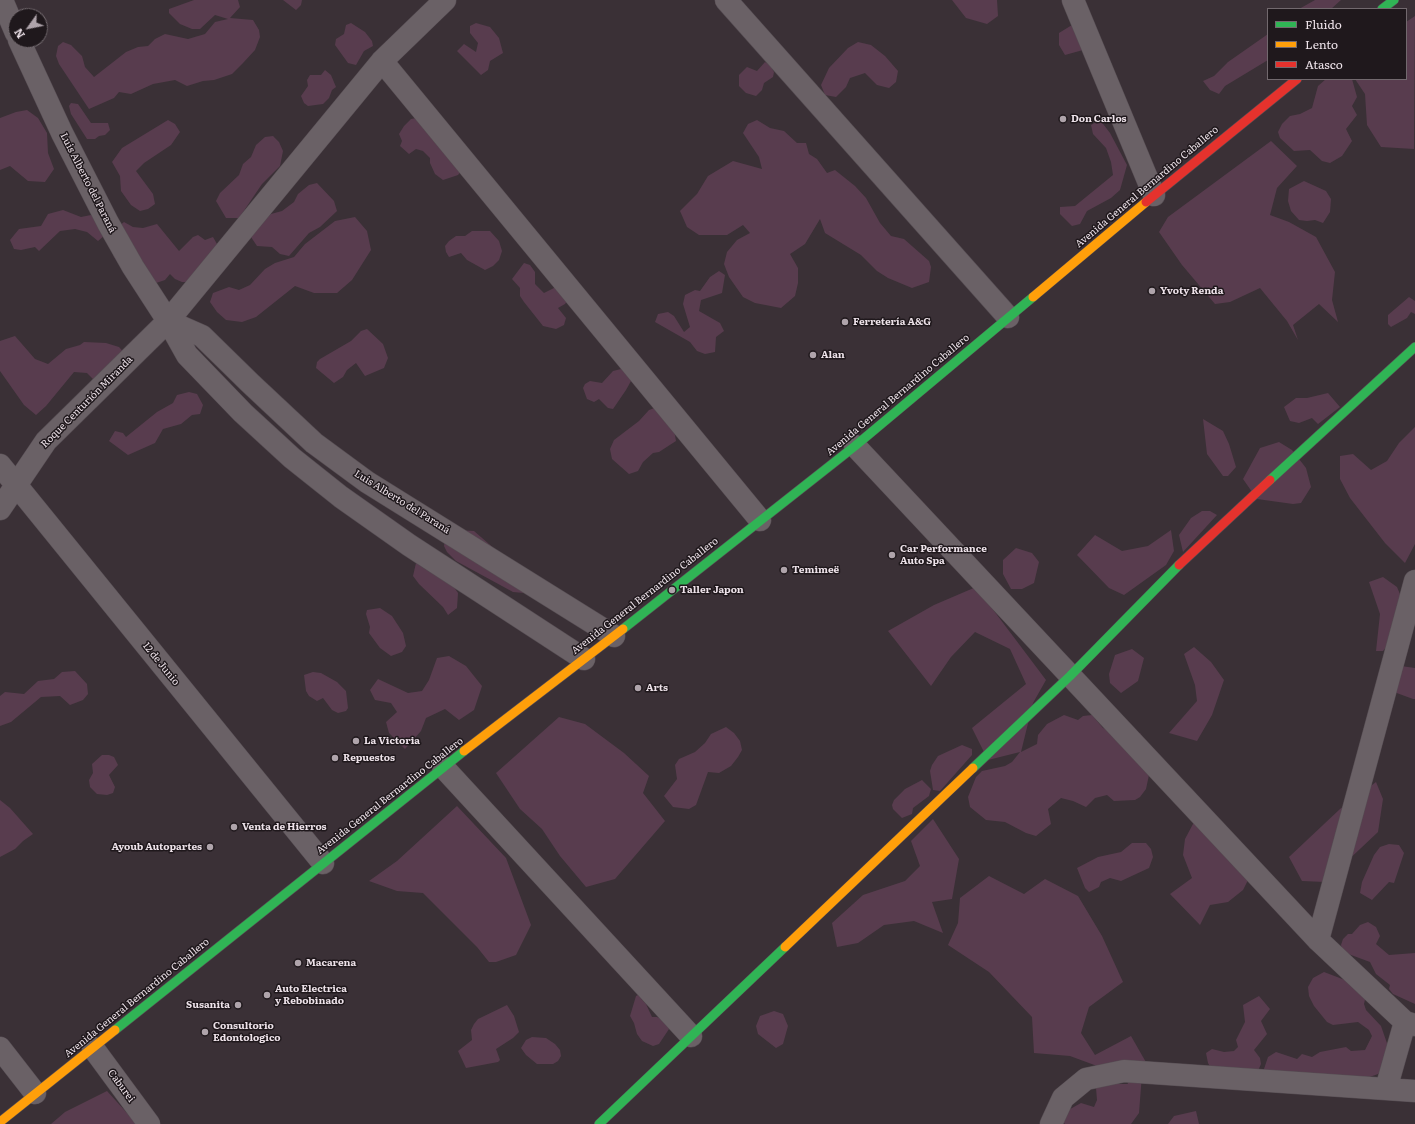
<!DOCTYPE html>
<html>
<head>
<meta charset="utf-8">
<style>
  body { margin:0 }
  #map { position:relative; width:1415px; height:1124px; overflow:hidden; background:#3a3036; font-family:Literata,serif }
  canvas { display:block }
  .legend { position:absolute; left:1267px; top:8px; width:140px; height:72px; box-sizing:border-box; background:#1f181c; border:1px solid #72696e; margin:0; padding:5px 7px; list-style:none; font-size:12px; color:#eee3ea }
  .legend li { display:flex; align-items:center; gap:8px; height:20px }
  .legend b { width:20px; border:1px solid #72696e }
  .north { position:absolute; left:8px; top:8px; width:40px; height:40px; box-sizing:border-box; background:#1f181c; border:1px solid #72696e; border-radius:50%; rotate:237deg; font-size:11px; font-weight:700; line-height:16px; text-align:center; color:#eee3ea }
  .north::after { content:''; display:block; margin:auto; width:14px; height:18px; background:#afa4ab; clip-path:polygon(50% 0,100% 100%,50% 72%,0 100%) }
</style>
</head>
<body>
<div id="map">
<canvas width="1415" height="1124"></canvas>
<ul class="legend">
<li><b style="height:5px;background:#30b455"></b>Fluido</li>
<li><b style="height:5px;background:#ff9f0a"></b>Lento</li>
<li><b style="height:5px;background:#e5322d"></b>Atasco</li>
</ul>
<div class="north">N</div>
</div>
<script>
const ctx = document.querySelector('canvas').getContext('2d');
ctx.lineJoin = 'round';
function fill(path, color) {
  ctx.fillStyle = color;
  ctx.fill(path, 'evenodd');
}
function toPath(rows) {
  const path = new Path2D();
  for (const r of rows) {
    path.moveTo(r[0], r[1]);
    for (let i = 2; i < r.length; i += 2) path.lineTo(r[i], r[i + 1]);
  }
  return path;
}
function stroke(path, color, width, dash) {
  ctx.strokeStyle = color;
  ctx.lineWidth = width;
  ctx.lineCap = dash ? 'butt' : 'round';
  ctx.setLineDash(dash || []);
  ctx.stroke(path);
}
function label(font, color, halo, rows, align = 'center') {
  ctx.font = font + ' Literata,serif';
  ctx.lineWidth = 3;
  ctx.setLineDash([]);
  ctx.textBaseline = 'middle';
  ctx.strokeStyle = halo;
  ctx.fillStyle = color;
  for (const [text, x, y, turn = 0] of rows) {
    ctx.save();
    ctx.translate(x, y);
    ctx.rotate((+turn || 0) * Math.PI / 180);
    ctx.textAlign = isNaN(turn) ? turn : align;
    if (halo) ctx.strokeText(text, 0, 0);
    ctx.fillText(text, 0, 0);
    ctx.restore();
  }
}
const green = toPath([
  [194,0,238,0,240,7,230,18,253,20,259,30,260,37,255,50,243,63,232,74,214,80,203,81,187,86,175,80,153,84,131,94,119,92,114,98,89,109,59,64,56,56,58,46,63,42,71,45,82,56,85,67,94,77,126,52,138,47,148,46,155,39,165,34,188,39,205,34,215,22,228,19,215,15,200,29,192,29,180,24,169,13,169,9],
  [283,0,302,0,301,5,296,10],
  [952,0,997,0,998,16,987,24,966,18],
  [1315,0,1341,0,1331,9,1299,9],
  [1415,16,1414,149,1381,147,1367,125,1365,94,1355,79,1406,79,1406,22],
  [351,23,365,32,372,41,373,46,364,51,356,65,348,63,335,45,336,39,344,34,346,25],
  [476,23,490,27,499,38,503,53,490,61,488,70,481,75,457,51,464,44,476,52,478,43,470,33,470,26],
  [1072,25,1083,50,1065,55,1059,45,1059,33],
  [1268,34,1268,60,1225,86,1219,94,1210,90,1203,81,1214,76,1228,62],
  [858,42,871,45,885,56,898,71,896,82,889,88,877,85,865,73,850,78,846,87,836,97,825,95,821,85,829,68,848,48],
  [765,62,770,65,774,72,773,77,764,83,762,90,756,96,746,93,739,86,739,75,747,67,757,71],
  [325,70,331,75,336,87,332,90,329,98,323,104,308,106,304,103,301,96,308,86,307,80,310,75,321,75],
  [1326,79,1352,79,1357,97,1352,106,1357,115,1346,129,1352,141,1342,156,1330,163,1322,161,1310,150,1294,151,1280,138,1278,132,1282,124,1290,116,1300,114,1312,108,1318,86],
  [71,103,78,104,91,123,108,123,110,130,105,135,99,136,95,139,87,139,71,114,69,106],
  [27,110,38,118,47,133,48,153,54,169,45,182,28,181,10,166,0,170,0,118,16,112],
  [422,117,463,169,458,175,443,180,435,174,430,163,430,158,423,151,416,149,409,154,400,146,402,141,399,134,404,126,411,119],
  [168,120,175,124,180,132,171,145,144,163,136,171,153,194,155,204,148,209,140,211,131,205,121,191,120,176,112,162,122,148],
  [757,120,770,128,784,131,797,143,806,143,809,154,817,159,827,173,835,170,855,186,866,198,880,223,891,236,904,239,929,261,931,267,929,282,912,288,888,278,877,271,861,255,825,233,820,219,805,244,790,254,798,268,798,283,795,296,781,308,755,303,743,297,729,277,724,264,727,252,737,240,750,233,743,225,727,235,699,235,687,227,680,211,697,194,708,176,733,161,762,169,759,157,743,133,748,124],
  [1100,120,1110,133,1127,165,1120,190,1111,198,1087,211,1080,224,1072,226,1060,214,1060,207,1075,206,1113,175,1111,162,1106,148,1093,134,1091,125],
  [273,136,279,142,283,151,280,166,262,184,239,218,226,218,216,201,220,193,239,175,243,164,251,157,256,145,265,137],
  [1271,141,1297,166,1277,188,1270,215,1289,222,1316,237,1335,272,1332,300,1338,322,1319,304,1293,325,1298,340,1287,321,1260,288,1230,302,1215,304,1182,265,1159,232,1168,217],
  [1304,181,1326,191,1331,199,1330,212,1323,223,1315,220,1307,221,1299,220,1291,211,1288,201,1289,189],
  [317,183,334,201,337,211,320,227,309,233,289,256,280,254,272,247,257,246,251,237,253,231,271,214,282,211,294,202,298,194,309,185],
  [63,210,81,217,91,215,100,224,105,235,98,241,87,232,75,229,60,231,39,251,35,247,21,250,14,249,10,240,19,229,41,226,48,214],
  [355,217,367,231,371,250,352,280,337,293,314,293,295,286,256,317,242,322,226,320,217,312,210,302,213,293,229,287,239,290,250,285,265,269,275,263,294,257,305,244,335,221],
  [124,222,133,227,143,228,157,224,179,251,193,237,198,235,205,240,213,237,217,244,211,255,201,264,193,282,182,282,175,279,170,274,165,280,156,283,120,265,114,257,110,247,118,227],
  [472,231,490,231,499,241,502,251,499,260,493,266,485,270,467,260,461,253,449,257,446,252,445,246,449,241,456,236,465,236],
  [524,263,530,265,535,272,535,284,544,293,560,285,569,298,565,304,558,308,566,318,564,325,556,329,543,326,524,302,520,296,520,288,512,279],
  [719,271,725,275,722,293,701,300,699,311,720,323,724,331,716,337,715,352,705,354,697,351,690,342,655,322,658,314,668,312,674,316,684,332,690,327,683,304,685,295,695,290,700,291,710,277],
  [1409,297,1415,301,1415,314,1411,312,1407,318,1391,327,1388,324,1388,315],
  [367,329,383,344,388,358,384,368,365,376,356,363,347,370,343,377,334,383,316,368,317,362,320,359,351,341,361,331],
  [15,336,35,359,48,364,66,349,80,345,84,342,106,343,119,347,127,356,117,386,93,379,87,373,74,372,46,406,36,415,24,405,0,371,0,341],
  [621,369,628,374,631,381,626,390,613,409,608,408,599,399,594,402,587,399,583,388,585,384,590,381,602,383,613,371],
  [189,392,197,394,203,405,200,414,192,415,181,424,163,429,155,443,128,455,109,441,115,431,123,433,126,437,157,412,173,403,177,395],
  [1328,393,1340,407,1318,424,1312,418,1299,423,1290,421,1284,407,1296,398,1307,398],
  [660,406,674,430,676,441,659,452,653,453,643,462,638,471,629,474,612,459,610,449,614,440,639,421,649,410],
  [1203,419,1223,431,1229,444,1236,467,1228,476,1223,476,1207,454],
  [1415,427,1415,544,1405,563,1385,543,1350,498,1340,479,1340,456,1353,454,1371,470,1387,461,1399,443],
  [1279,442,1292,450,1306,468,1311,487,1301,503,1293,504,1257,499,1243,479,1260,448],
  [1202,511,1210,511,1217,515,1183,552,1179,535,1191,518],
  [457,530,474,531,504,557,535,594,513,592,456,561,447,552,444,546,445,539],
  [1171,530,1174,551,1166,565,1124,595,1109,588,1077,555,1095,535,1122,551,1148,546],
  [1016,548,1032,553,1039,562,1034,583,1022,589,1011,589,1003,574,1003,560],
  [416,563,430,572,447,577,458,593,457,608,448,615,443,607,419,584,413,576],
  [1383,577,1397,587,1402,599,1393,639,1383,651,1376,651,1380,614,1369,582],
  [976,587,1046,680,1033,703,1021,752,1037,744,1038,735,1047,724,1064,715,1078,720,1083,716,1092,715,1103,728,1126,735,1140,733,1148,745,1152,761,1146,789,1140,797,1135,800,1114,801,1107,795,1095,798,1086,807,1073,801,1061,798,1048,809,1051,824,1036,836,1026,833,1005,822,986,820,970,807,968,797,976,777,982,771,1005,766,1012,762,1020,752,988,760,972,728,1026,684,1010,649,975,632,951,657,931,686,888,631,934,605],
  [380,608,392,616,403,633,406,646,402,652,391,656,380,648,369,633,370,627,366,614,367,610],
  [1194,647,1211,662,1224,680,1212,715,1197,741,1169,733,1197,701,1195,685,1184,654],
  [1132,649,1144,658,1138,681,1121,693,1110,683,1109,674,1115,655],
  [449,656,466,666,482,686,474,710,459,720,445,709,426,718,421,731,405,749,389,733,386,722,397,712,391,703,375,700,370,690,378,679,408,693,422,691,429,680,437,658],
  [1401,666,1415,668,1415,699,1413,699,1394,692],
  [75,671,87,684,88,694,83,700,70,705,60,696,41,697,11,722,0,726,0,696,5,692,24,694,38,681,54,679,62,672],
  [313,672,321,673,337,682,346,691,348,708,346,711,338,713,332,710,323,698,317,701,309,696,306,691,304,675],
  [559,717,585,724,624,753,649,776,643,793,665,821,615,879,586,887,560,856,542,829,520,809,496,773],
  [726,727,734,733,740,741,742,750,738,757,731,766,719,773,708,772,696,805,689,809,673,807,664,796,677,779,675,765,679,759,695,752,705,743,711,734],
  [962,745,972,749,972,755,940,791,933,790,930,771,932,765,938,756],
  [102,755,109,755,114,757,118,765,109,775,115,787,113,793,107,795,97,794,90,787,89,780,93,773,92,764],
  [922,780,931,789,929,796,913,808,912,814,902,818,893,809,892,805,894,800,905,789],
  [1376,782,1383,799,1378,832,1325,882,1302,881,1289,857,1340,809],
  [0,800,10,808,33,834,23,841,15,849,0,857],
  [457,806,506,858,531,925,516,955,496,962,489,962,477,947,423,893,397,891,369,881,397,861],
  [1201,809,1249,878,1243,890,1228,902,1210,905,1200,925,1170,894,1192,878,1183,855,1185,839],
  [933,819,959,859,952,899,932,902,943,933,914,921,884,925,858,943,837,947,832,923,863,895,905,881,920,866,911,841],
  [1132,843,1146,843,1151,849,1153,857,1149,868,1121,881,1110,878,1101,882,1099,887,1089,892,1085,888,1077,868,1098,857,1121,852],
  [1389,844,1399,845,1404,853,1394,883,1389,882,1372,900,1360,893,1362,882,1374,855,1380,847],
  [989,876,1024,894,1045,879,1078,896,1102,936,1123,982,1089,1007,1081,1033,1095,1055,1131,1036,1147,1064,1116,1073,1070,1056,1034,1053,1032,1017,989,972,948,945,958,923,960,898],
  [1368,922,1376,927,1380,936,1376,944,1389,955,1415,953,1415,1004,1393,994,1389,989,1390,985,1376,974,1370,962,1343,952,1341,945,1343,939,1348,934,1352,934,1360,925],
  [1324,972,1345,980,1366,995,1364,1004,1366,1010,1381,1026,1389,1049,1381,1071,1378,1074,1364,1079,1263,1072,1268,1057,1276,1052,1297,1059,1302,1054,1312,1057,1320,1052,1346,1047,1351,1051,1365,1050,1372,1036,1369,1030,1358,1022,1333,1025,1327,1022,1314,1006,1309,996,1308,987,1313,978],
  [638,995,646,1004,652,1017,657,1017,667,1022,669,1029,659,1044,653,1046,642,1041,637,1034,634,1023,630,1016,636,996],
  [1259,996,1270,1009,1261,1021,1267,1034,1254,1050,1260,1058,1261,1064,1257,1073,1214,1074,1208,1063,1206,1053,1212,1049,1224,1052,1234,1051,1238,1047,1236,1040,1245,1022,1243,1005],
  [507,1005,514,1016,519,1032,513,1038,496,1049,500,1060,498,1062,466,1068,458,1051,472,1040,471,1030,474,1024,478,1019],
  [774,1011,783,1014,788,1026,783,1044,776,1048,758,1034,756,1026,760,1016],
  [532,1037,546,1038,555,1044,560,1050,561,1056,558,1061,553,1064,537,1064,526,1055,521,1048,526,1040],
  [1124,1073,1142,1074,1139,1113,1131,1124,1065,1124,1062,1121,1063,1113,1081,1103,1094,1107,1097,1100,1096,1088,1112,1084,1128,1084],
  [107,1091,137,1124,51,1124,65,1112],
  [1196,1111,1199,1124,1168,1124,1174,1116]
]);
const street = toPath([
  [2,0,16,33],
  [726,0,1008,317],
  [1073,0,1154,195],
  [19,40,62,133,108,223,133,267,168,321,187,355,243,413,292,458,341,497,409,545,584,659],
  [382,61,760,520],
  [168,321,202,336,250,383,314,443,367,482,614,636],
  [855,446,1318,940,1405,1022,1415,1025],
  [0,465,323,863],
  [0,509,46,441,168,321,382,61,445,0],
  [443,767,691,1036],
  [1318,940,1415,581],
  [0,1048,35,1093],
  [93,1048,149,1124],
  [1386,1089,1405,1022],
  [1051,1124,1063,1098,1086,1079,1124,1071,1415,1091]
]);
const fast = toPath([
  [1382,9,1394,0],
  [1270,480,1415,347],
  [623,629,855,446,1033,297],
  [973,768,1070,676,1179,565],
  [115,1030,464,751],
  [599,1124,785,947]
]);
const slow = toPath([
  [1033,297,1146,202],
  [464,751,623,629],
  [785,947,973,768],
  [0,1122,115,1030]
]);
const jam = toPath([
  [1146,202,1297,79],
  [1179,565,1270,480]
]);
const markers = [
  [1063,119,4,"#afa4ab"],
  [1152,291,4,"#afa4ab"],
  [845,322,4,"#afa4ab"],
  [813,355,4,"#afa4ab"],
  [892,555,4,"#afa4ab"],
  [784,570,4,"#afa4ab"],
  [672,590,4,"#afa4ab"],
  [638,688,4,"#afa4ab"],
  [356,741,4,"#afa4ab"],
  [335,758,4,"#afa4ab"],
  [234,827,4,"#afa4ab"],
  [210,847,4,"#afa4ab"],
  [298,963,4,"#afa4ab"],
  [267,995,4,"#afa4ab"],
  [238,1005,4,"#afa4ab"],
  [205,1032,4,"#afa4ab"]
];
const poiNames = [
  ["Don Carlos",1071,119],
  ["Yvoty Renda",1160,291],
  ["Ferretería A&G",853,322],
  ["Alan",821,355],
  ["Car Performance",900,549],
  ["Auto Spa",900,561],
  ["Temimeë",792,570],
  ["Taller Japon",680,590],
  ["Arts",646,688],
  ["La Victoria",364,741],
  ["Repuestos",343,758],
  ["Venta de Hierros",242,827],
  ["Ayoub Autopartes",202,847,"right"],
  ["Macarena",306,963],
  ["Auto Electrica",275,989],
  ["y Rebobinado",275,1001],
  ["Susanita",230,1005,"right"],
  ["Consultorio",213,1026],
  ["Edontologico",213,1038]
];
const streetNames = [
  ["Luis Alberto del Paraná",88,183,63],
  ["Avenida General Bernardino Caballero",1147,187,-40],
  ["Avenida General Bernardino Caballero",898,395,-40],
  ["Roque Centurión Miranda",87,402,-45],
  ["Luis Alberto del Paraná",402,502,32],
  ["Avenida General Bernardino Caballero",645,596,-38],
  ["12 de Junio",161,664,51],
  ["Avenida General Bernardino Caballero",390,796,-38],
  ["Avenida General Bernardino Caballero",137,998,-39],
  ["Caburei",121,1086,54]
];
fill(green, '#583c4e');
stroke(street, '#564d53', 23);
stroke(fast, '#564d53', 10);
stroke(slow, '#564d53', 10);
stroke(jam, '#564d53', 10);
stroke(street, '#6a6166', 22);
stroke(fast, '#30b455', 9);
stroke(slow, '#ff9f0a', 9);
stroke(jam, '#e5322d', 9);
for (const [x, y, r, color] of markers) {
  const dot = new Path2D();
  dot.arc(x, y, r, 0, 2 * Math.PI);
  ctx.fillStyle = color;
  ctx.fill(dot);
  stroke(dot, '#1f181c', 1.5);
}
label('bold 10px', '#eee3ea', '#1f181c', poiNames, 'left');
label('10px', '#eee3ea', '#1f181c', streetNames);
</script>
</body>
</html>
